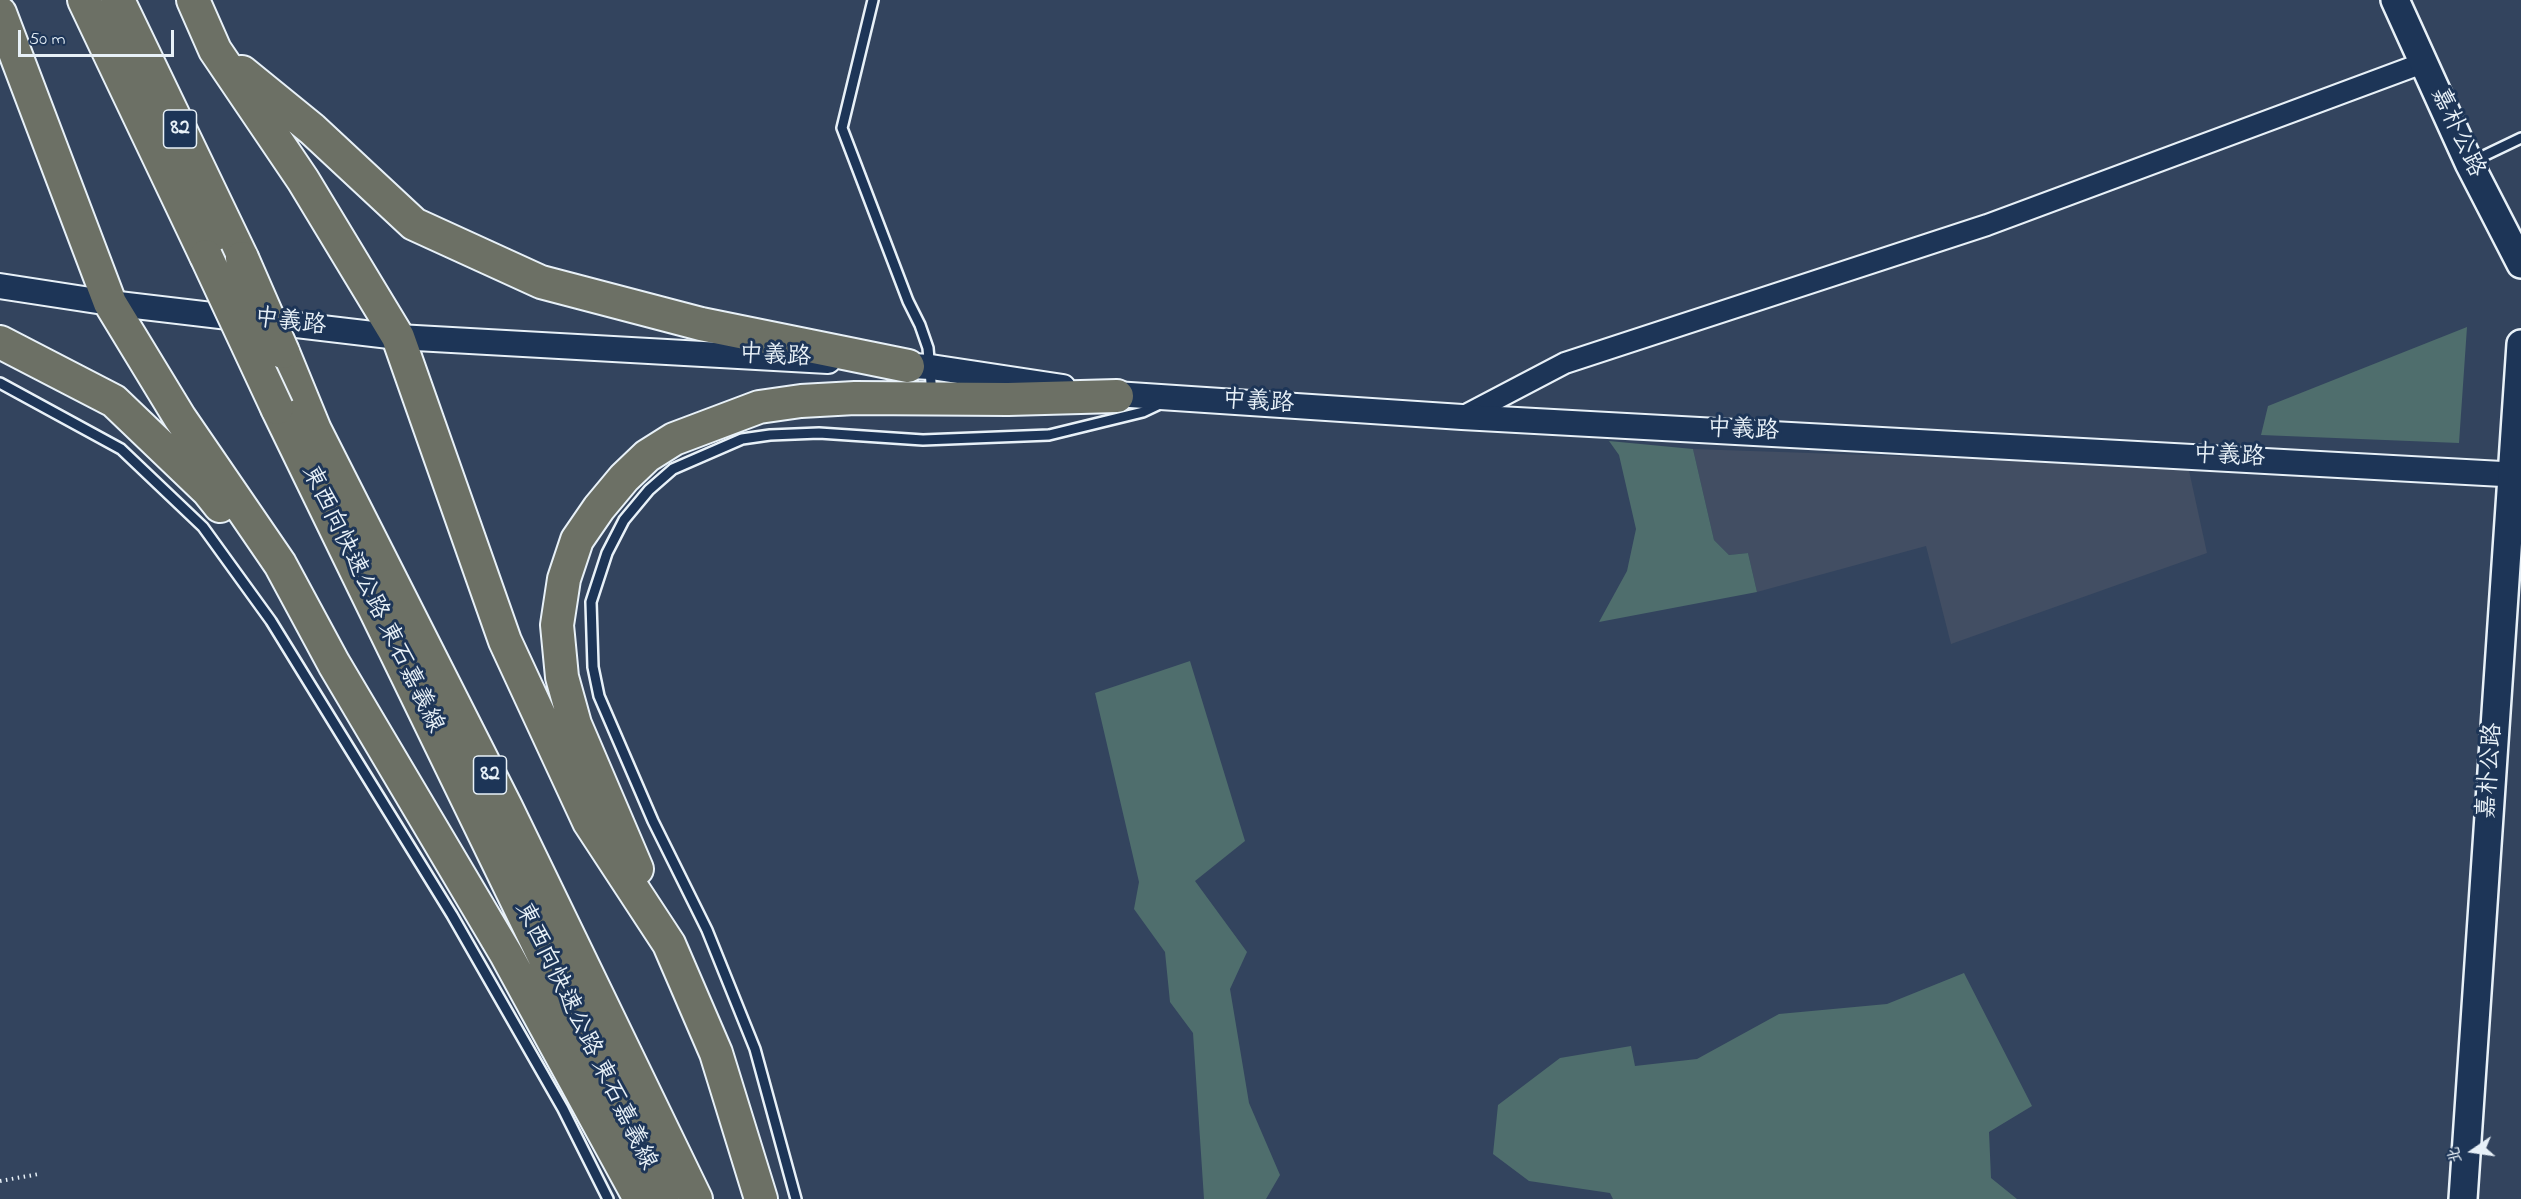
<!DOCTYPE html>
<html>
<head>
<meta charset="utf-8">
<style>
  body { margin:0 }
  #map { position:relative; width:2521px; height:1199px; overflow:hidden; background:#33445e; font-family:"Indie Flower","LXGW WenKai TC",sans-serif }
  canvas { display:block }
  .north { position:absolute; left:2443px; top:1121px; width:60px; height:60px; -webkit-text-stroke:4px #1d3557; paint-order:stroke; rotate:257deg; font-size:16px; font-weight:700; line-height:24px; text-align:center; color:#e8f1f8 }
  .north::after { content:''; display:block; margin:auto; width:21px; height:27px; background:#e8f1f8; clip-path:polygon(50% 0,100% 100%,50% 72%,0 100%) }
  .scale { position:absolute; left:18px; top:30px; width:156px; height:27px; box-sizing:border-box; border:3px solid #e8f1f8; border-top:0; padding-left:8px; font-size:18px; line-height:21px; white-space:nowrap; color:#e8f1f8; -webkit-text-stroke:4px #1d3557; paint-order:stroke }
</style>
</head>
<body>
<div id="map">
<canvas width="2521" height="1199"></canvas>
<div class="north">北</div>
<div class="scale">50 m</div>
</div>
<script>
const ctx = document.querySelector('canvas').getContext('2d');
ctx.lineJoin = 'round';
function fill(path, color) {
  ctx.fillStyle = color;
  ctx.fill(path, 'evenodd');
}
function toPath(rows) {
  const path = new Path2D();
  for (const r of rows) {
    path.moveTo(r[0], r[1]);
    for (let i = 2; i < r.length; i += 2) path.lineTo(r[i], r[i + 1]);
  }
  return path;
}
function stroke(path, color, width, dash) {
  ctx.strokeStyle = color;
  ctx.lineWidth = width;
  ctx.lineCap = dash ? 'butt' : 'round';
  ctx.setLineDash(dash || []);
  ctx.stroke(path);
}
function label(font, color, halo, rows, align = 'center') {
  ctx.font = font + ' "Indie Flower","LXGW WenKai TC",sans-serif';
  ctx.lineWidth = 6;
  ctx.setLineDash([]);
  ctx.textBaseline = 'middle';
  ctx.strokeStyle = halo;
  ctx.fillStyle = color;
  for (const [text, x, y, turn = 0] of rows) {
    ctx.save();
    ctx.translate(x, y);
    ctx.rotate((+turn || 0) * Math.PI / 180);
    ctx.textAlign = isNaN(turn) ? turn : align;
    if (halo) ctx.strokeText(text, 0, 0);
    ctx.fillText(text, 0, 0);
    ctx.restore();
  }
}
const built = toPath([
  [1693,449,2188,466,2207,553,1951,644,1926,546,1757,592,1748,553,1729,555,1714,540]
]);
const green = toPath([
  [2467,327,2459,443,2261,435,2268,406],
  [1609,441,1693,449,1714,540,1729,555,1748,553,1757,592,1599,622,1627,571,1636,529,1619,455],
  [1190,661,1245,841,1195,881,1247,952,1230,989,1249,1103,1280,1175,1266,1199,1204,1199,1193,1033,1170,1002,1165,952,1134,909,1139,882,1095,693],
  [1964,973,2032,1106,1989,1132,1991,1178,2017,1199,1613,1199,1610,1193,1529,1181,1493,1154,1498,1105,1560,1058,1631,1046,1635,1066,1697,1059,1779,1014,1887,1004]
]);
const path = toPath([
  [0,1181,39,1174]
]);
const service = toPath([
  [873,0,842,128,908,301,920,325,928,348,932,394],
  [2471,162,2521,138],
  [0,383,121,449,203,527,271,621,452,915,563,1109,608,1199],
  [796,1199,755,1049,707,930,653,821,599,696,593,667,591,602,607,553,624,520,649,490,673,469,742,439,770,435,819,433,923,440,1049,435,1143,412,1162,403]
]);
const minor = toPath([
  [1462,417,1565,363,1987,225,2423,63]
]);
const tertiary = toPath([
  [0,286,110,303,398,337,828,361],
  [892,365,931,367,1063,387],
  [1100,393,1462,417,2521,475]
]);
const secondary = toPath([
  [2395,0,2469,163,2521,264],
  [2463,1199,2521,344]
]);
const trunk = toPath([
  [84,0,206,256],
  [118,0,242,258],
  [193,0,215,50,303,180,398,337,505,641,589,822,669,944,716,1053,761,1199],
  [0,13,110,303,180,418,280,564,334,664,506,954,640,1199],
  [242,72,312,129,414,224,541,282,701,324,908,366],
  [0,342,114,401,208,491,220,506],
  [283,352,315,430,506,807,696,1199],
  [277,408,662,1199],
  [637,869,575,724,562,677,557,625,564,579,577,540,599,508,624,478,647,456,674,439,759,407,801,401,855,398,1008,399,1117,396]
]);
const trunkBridge = toPath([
  [206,256,277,408],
  [242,258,283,352]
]);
const shields = [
  [180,129,33],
  [490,775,33]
];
const shieldNames = [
  ["82",180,129],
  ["82",490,775]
];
const streetNames = [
  ["嘉朴公路",2456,133,65],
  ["中義路",290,324,7],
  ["中義路",775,358,3],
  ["中義路",1258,404,4],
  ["中義路",1743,432,3],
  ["中義路",2229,458,3],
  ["東西向快速公路 東石嘉義線",371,600,64],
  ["嘉朴公路",2492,771,-86],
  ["東西向快速公路 東石嘉義線",584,1037,64]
];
fill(built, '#424e63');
fill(green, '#4f6e6d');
stroke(service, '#e8f1f8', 14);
stroke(minor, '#e8f1f8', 24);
stroke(tertiary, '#e8f1f8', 28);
stroke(secondary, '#e8f1f8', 32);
stroke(trunk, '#e8f1f8', 36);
stroke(path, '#e8f1f8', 4, [1.5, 4.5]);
stroke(service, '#1d3557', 9);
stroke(minor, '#1d3557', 20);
stroke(tertiary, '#1d3557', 24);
stroke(secondary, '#1d3557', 27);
stroke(trunk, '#6c7065', 32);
stroke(trunkBridge, '#e8f1f8', 36, []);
stroke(trunkBridge, '#6c7065', 32);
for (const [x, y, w] of shields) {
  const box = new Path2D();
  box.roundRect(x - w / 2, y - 19, w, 38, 4.5);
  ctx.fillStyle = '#1d3557';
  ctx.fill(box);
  stroke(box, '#e8f1f8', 1.5);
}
label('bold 22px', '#e8f1f8', null, shieldNames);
label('24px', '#e8f1f8', '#1d3557', streetNames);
</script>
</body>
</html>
